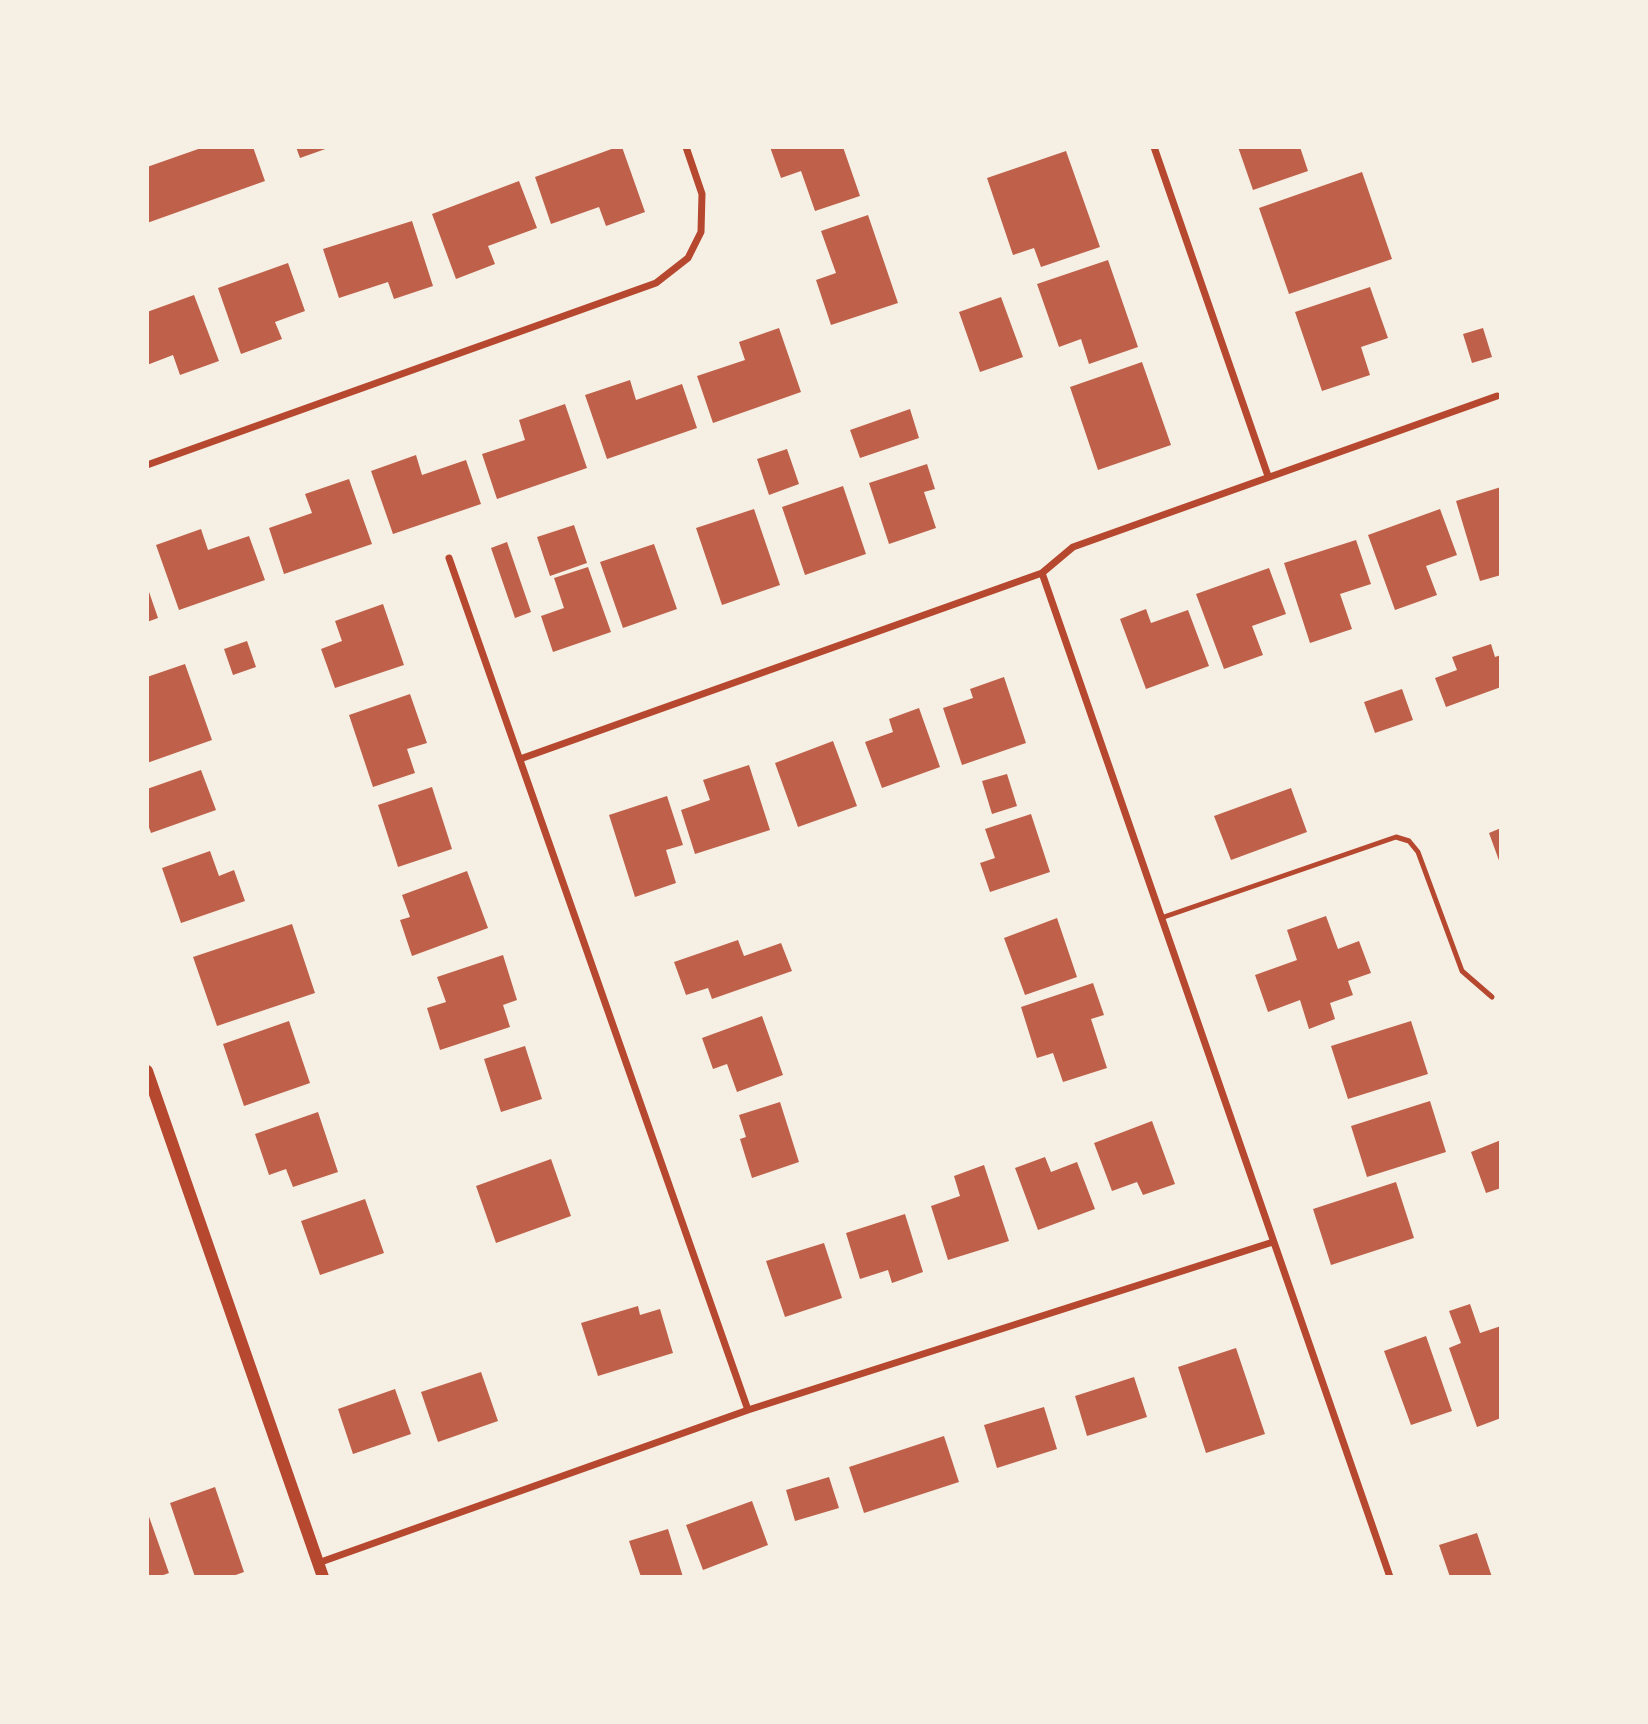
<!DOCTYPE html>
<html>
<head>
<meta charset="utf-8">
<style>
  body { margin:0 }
  #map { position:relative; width:1648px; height:1724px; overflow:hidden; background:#f6efe4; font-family:Barlow,sans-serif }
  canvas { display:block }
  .frame { position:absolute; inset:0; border:149px solid #f6efe4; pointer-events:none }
</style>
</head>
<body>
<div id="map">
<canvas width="1648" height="1724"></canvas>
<div class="frame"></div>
</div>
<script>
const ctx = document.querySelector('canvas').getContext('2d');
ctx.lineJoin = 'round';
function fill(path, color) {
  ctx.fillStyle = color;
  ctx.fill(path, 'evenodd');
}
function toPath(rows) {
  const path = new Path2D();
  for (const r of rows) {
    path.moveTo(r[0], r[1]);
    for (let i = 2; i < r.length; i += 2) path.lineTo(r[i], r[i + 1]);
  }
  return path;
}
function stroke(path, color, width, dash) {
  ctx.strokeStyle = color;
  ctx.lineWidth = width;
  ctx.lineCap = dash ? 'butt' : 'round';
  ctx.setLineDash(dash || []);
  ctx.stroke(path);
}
const building = toPath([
  [204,147,253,147,265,181,147,223,147,167],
  [296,147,331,147,300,158],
  [617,147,622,147,645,212,606,226,599,207,551,224,535,177],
  [770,147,843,147,860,196,815,211,801,171,781,178],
  [1238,147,1300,147,1308,171,1253,190],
  [1066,151,1100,247,1041,267,1034,248,1013,255,987,178],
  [1362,172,1392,259,1289,294,1259,208],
  [519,181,537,228,488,246,495,264,456,279,432,214],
  [868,215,898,303,831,325,816,280,836,273,821,231],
  [412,221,433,286,394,299,388,282,339,298,323,249],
  [1108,260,1138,347,1089,364,1081,339,1059,347,1037,284],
  [288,263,305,311,275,322,282,339,241,354,218,288],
  [1370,287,1388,338,1361,347,1370,375,1322,391,1295,312],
  [194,295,219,361,180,375,173,355,147,365,147,312],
  [1001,297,1023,357,980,372,959,312],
  [779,328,801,392,713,423,697,376,745,360,739,342],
  [1483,328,1492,357,1472,363,1463,334],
  [1142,362,1171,445,1098,470,1070,387],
  [630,380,636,400,682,384,697,428,607,459,585,395],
  [565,404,587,468,497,499,482,454,525,440,519,420],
  [910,409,919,438,860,458,850,430],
  [787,449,799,484,769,495,757,459],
  [416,455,422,475,466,460,481,504,393,534,371,471],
  [927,464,935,489,924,492,936,528,889,544,869,483],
  [349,479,372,544,284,574,269,528,312,513,305,494],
  [843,486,866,554,805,575,782,507],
  [1501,487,1501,575,1480,581,1456,501],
  [754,509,780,585,722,605,696,528],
  [1440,509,1457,555,1426,566,1437,595,1395,610,1368,535],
  [574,525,587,563,550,576,537,537],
  [201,529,208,550,249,536,265,580,179,610,156,545],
  [1356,540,1371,584,1340,594,1352,629,1310,643,1284,563],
  [507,542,531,612,515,618,491,548],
  [654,544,677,609,623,628,600,562],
  [588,567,611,632,553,652,541,616,564,608,554,578],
  [1269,568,1286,614,1252,626,1263,655,1224,669,1196,594],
  [147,586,158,618,147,622],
  [383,604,404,665,335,688,321,649,342,641,335,621],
  [1146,609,1151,623,1188,610,1209,666,1146,689,1120,619],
  [247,641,256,667,233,675,224,649],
  [1491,644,1495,657,1501,655,1501,687,1446,707,1435,678,1457,670,1452,657],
  [185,664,212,740,147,763,147,677],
  [1004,677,1026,743,962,765,943,708,973,698,970,689],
  [1402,689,1413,720,1375,733,1364,702],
  [410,694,427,743,407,749,415,773,373,787,349,715],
  [919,708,940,767,882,788,865,742,893,732,889,719],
  [833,741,857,806,798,827,775,763],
  [749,765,770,830,695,854,681,810,710,800,703,780],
  [201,770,216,810,151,833,147,822,147,789],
  [1007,774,1017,806,992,814,982,781],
  [432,787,452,849,398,867,378,805],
  [1291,788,1307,832,1231,860,1214,816],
  [667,796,683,845,666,850,676,883,635,897,609,815],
  [1031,814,1050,872,990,892,980,863,995,858,985,829],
  [1501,828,1501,866,1489,833],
  [210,851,219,876,234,870,245,901,181,923,162,868],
  [467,871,488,928,412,956,400,920,410,917,402,895],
  [1326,916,1338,949,1359,941,1371,973,1348,981,1353,995,1330,1003,1335,1019,1309,1029,1300,1000,1268,1012,1255,975,1297,960,1287,930],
  [1057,918,1077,977,1025,995,1004,938],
  [292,924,315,993,217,1026,193,957],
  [738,940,744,956,781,943,792,971,712,999,708,988,686,995,674,962],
  [503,955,517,1000,503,1005,510,1027,440,1050,427,1008,446,1002,437,977],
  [1093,983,1104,1015,1091,1019,1107,1068,1063,1082,1053,1053,1037,1058,1021,1007],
  [762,1016,783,1075,737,1092,727,1064,713,1069,702,1038],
  [289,1021,310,1083,244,1106,223,1044],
  [1411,1021,1428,1074,1348,1099,1331,1046],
  [525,1046,542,1099,501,1112,484,1059],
  [1430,1101,1446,1152,1367,1177,1351,1126],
  [780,1102,799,1162,752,1178,740,1139,746,1137,739,1115],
  [318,1112,338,1172,293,1187,286,1169,269,1175,255,1134],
  [1152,1121,1175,1184,1143,1195,1137,1182,1112,1191,1094,1143],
  [1501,1140,1501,1188,1486,1193,1471,1152],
  [1045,1157,1051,1172,1077,1162,1095,1209,1038,1230,1015,1168],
  [551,1159,571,1216,496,1243,476,1186],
  [984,1165,1009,1241,948,1260,931,1206,960,1196,954,1176],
  [1396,1182,1414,1238,1331,1265,1313,1209],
  [365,1199,384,1253,320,1275,301,1221],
  [905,1214,923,1272,892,1283,888,1270,860,1279,846,1233],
  [824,1243,842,1298,785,1317,766,1261],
  [1470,1304,1480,1333,1501,1326,1501,1418,1477,1427,1449,1348,1461,1343,1449,1311],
  [638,1306,640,1315,660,1309,673,1353,598,1376,581,1323],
  [1426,1336,1452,1411,1411,1425,1384,1351],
  [1236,1348,1265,1434,1206,1453,1178,1367],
  [481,1372,498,1421,438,1442,421,1392],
  [1134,1377,1147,1417,1087,1436,1075,1396],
  [395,1389,411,1434,353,1454,338,1409],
  [1044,1407,1057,1449,997,1468,984,1425],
  [944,1436,959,1482,864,1513,849,1467],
  [829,1477,839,1508,795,1521,786,1490],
  [215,1487,244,1572,230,1577,195,1577,170,1503],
  [752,1501,768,1545,703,1570,686,1525],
  [147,1511,169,1573,158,1577,147,1577],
  [668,1529,683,1577,641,1577,629,1541],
  [1477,1533,1492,1577,1450,1577,1439,1545]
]);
const service = toPath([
  [1161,918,1396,837,1409,841,1418,852,1462,971,1492,997]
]);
const minor = toPath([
  [1154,147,1268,476],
  [147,465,656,283,688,258,701,232,702,194,686,147],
  [449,558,748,1410],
  [1042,573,1390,1577],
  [520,759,1042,573,1073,547,1497,396],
  [318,1563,748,1410,1273,1242]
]);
const tertiary = toPath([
  [147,1071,323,1577]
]);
fill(building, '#bf614a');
stroke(service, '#b5482f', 5);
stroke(minor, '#b5482f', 7);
stroke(tertiary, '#b5482f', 12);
</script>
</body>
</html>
